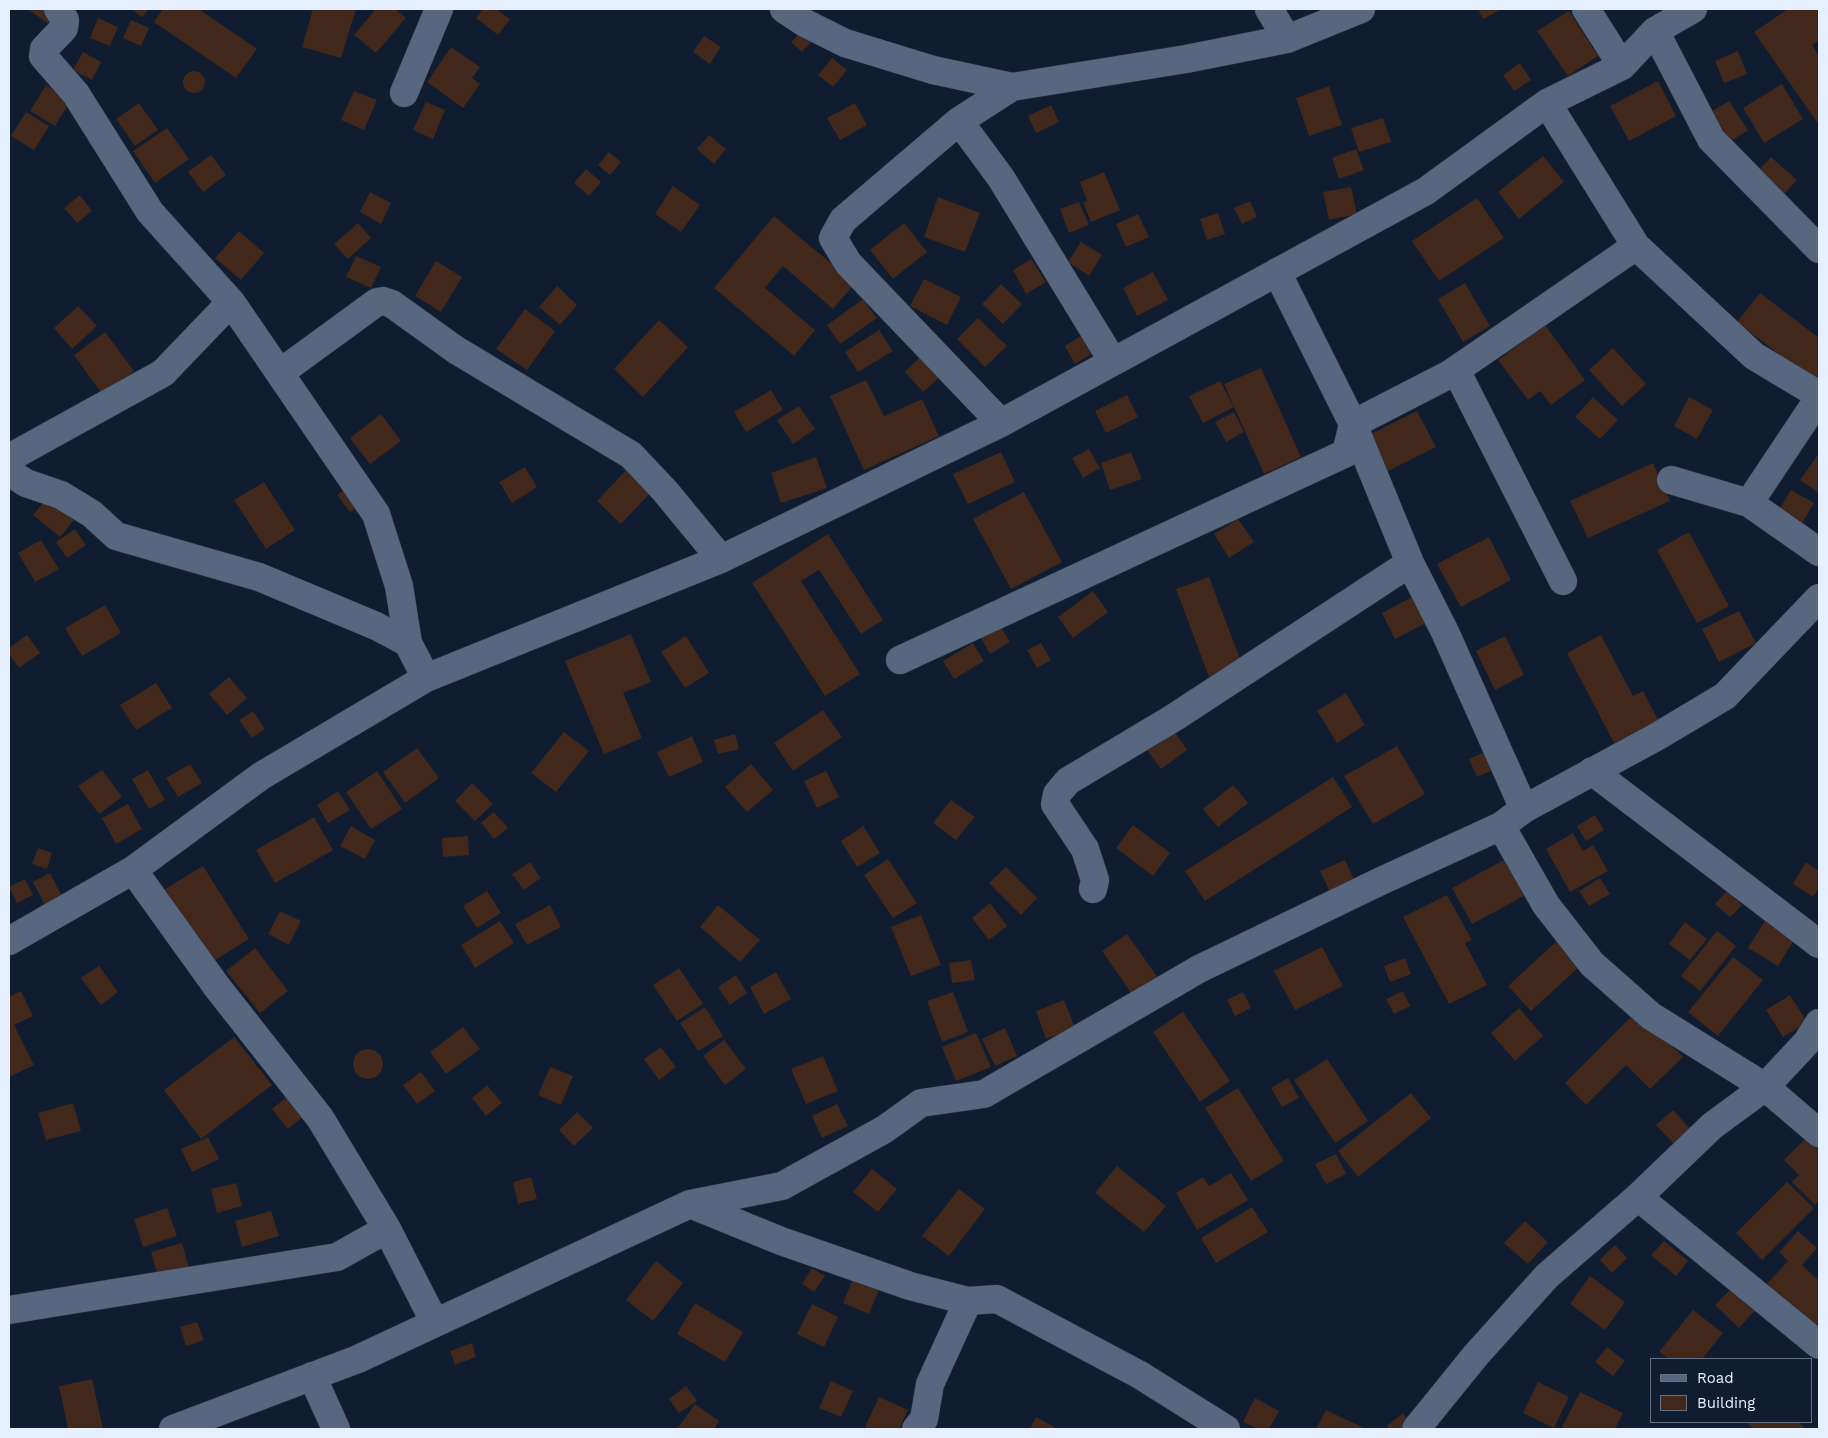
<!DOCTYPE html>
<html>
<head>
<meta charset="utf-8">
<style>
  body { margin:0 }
  #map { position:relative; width:1828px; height:1438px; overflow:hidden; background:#101c30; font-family:"Work Sans",sans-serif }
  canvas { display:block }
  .frame { position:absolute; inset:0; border:10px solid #e6effe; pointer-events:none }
  .legend { position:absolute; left:1650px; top:1358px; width:162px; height:65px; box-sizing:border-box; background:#101c30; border:1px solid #667082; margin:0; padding:6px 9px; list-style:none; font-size:15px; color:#e6effe }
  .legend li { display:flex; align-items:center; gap:10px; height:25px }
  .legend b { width:25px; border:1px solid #667082 }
</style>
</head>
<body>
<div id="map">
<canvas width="1828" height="1438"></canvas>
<div class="frame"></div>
<ul class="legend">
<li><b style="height:6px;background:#586780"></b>Road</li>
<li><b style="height:14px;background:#41281a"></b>Building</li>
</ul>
</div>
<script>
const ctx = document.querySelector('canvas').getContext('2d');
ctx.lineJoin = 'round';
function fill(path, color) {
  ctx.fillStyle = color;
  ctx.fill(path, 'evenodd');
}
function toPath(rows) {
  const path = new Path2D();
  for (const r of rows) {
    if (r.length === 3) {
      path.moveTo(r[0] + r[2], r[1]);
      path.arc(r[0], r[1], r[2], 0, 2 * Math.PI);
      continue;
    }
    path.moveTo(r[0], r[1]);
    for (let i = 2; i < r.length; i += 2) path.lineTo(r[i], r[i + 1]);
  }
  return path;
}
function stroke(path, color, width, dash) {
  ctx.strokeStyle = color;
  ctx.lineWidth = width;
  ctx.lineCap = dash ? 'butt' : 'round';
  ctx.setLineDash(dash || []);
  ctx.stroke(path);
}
const building = toPath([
  [28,9,55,9,57,10,48,24],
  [132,9,149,9,142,17],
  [163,9,199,9,257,49,236,78,154,22],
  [313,9,356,9,341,58,302,47],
  [376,9,395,9,406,18,376,53,354,35],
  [483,9,496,9,510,19,498,35,476,18],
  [1478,9,1502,9,1483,19],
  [1788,9,1819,9,1819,40,1812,45,1819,56,1819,125,1754,32],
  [1569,11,1598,56,1568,76,1537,31],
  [98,18,118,27,110,46,90,38],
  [131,20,149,28,141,46,123,38],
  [803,30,813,40,802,52,791,42],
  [704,36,721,47,710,64,693,52],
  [451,47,480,67,472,78,480,84,463,108,427,82],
  [1738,51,1747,74,1724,83,1715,61],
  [83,52,101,62,92,80,73,70],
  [832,58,847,70,833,87,818,75],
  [1520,63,1531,80,1514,91,1503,75],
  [194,82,11],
  [1658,81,1676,116,1629,141,1610,106],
  [1782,84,1803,119,1764,143,1743,108],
  [46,85,71,100,55,126,30,111],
  [1329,86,1342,125,1309,136,1296,98],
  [354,91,377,100,364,130,341,120],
  [1729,101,1748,130,1731,141,1711,112],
  [426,102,445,110,433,139,413,130],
  [139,103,158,130,135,146,116,119],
  [855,103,867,125,840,140,827,118],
  [1051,105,1059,122,1036,133,1028,116],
  [26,112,49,126,34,150,11,136],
  [1383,118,1391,142,1359,152,1351,128],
  [167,128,189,159,155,183,133,151],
  [709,135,726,149,714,164,697,149],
  [1356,149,1364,170,1339,179,1332,158],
  [609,152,621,162,610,175,598,165],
  [211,155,226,175,203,192,188,172],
  [1543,156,1564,182,1519,219,1498,192],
  [1771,157,1797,180,1778,201,1752,178],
  [586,169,601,182,589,196,574,183],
  [1104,172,1120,210,1091,222,1083,202,1087,201,1080,182],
  [673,186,700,205,681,232,655,214],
  [1351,187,1357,214,1329,220,1323,192],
  [370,192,391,203,381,224,360,212],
  [80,195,92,211,77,223,64,208],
  [938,197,980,213,965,252,924,237],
  [1477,198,1504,238,1439,281,1412,241],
  [1250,201,1257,217,1242,224,1234,208],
  [1079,202,1089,225,1069,233,1060,209],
  [1218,213,1225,234,1207,240,1200,219],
  [1138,214,1149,237,1126,247,1116,224],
  [774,216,855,283,833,309,783,266,765,288,815,330,794,356,714,288],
  [358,223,371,238,348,259,334,244],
  [904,223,927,252,893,279,870,250],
  [239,231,264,253,241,280,215,258],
  [1081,242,1102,255,1089,276,1068,262],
  [356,256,381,267,371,288,346,277],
  [1031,259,1046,282,1026,294,1013,270],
  [436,261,462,277,441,312,415,296],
  [1153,272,1168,300,1137,316,1123,288],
  [924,279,961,297,947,325,910,306],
  [1465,283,1490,326,1463,342,1438,299],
  [1001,284,1022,304,1003,324,982,304],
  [557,286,577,305,560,325,539,307],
  [1760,293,1819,338,1819,385,1737,322],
  [863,299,877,318,840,344,827,325],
  [78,306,97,326,72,349,54,328],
  [525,309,555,331,527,370,496,349],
  [978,318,1007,346,985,367,957,339],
  [659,320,688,347,643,397,614,369],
  [1545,325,1585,380,1551,405,1540,391,1528,400,1498,360],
  [879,330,893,351,858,372,845,352],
  [105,332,134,371,102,394,74,355],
  [1081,336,1091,354,1075,364,1065,346],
  [1613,348,1646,384,1622,406,1589,370],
  [922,355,941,376,923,392,905,372],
  [1261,368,1301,457,1264,474,1224,384],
  [866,380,884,416,922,399,939,436,864,470,830,396],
  [1220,381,1234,407,1203,423,1189,396],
  [771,390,783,410,746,432,734,412],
  [1127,395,1138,417,1106,433,1095,411],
  [1593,397,1618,420,1600,439,1575,417],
  [1689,397,1713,410,1697,439,1674,426],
  [799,406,815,429,793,444,777,420],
  [1417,411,1436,447,1388,471,1369,435],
  [1234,412,1244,432,1226,442,1215,422],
  [381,414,401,441,370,464,350,438],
  [1089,449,1100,468,1083,478,1072,458],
  [1001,452,1015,482,968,504,953,474],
  [1131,452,1142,479,1110,490,1101,463],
  [1819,453,1819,493,1800,480],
  [816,457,827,488,781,503,771,473],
  [1653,463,1670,501,1588,538,1570,501],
  [631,465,655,488,621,524,597,501],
  [525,467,537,487,512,503,499,482],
  [264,482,295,530,266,549,234,500],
  [353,484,366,501,350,512,337,495],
  [1791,490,1814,503,1802,523,1779,510],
  [1024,492,1062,562,1011,589,973,519],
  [47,498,74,520,60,537,33,515],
  [1238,519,1254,542,1229,558,1214,534],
  [75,529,86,545,67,558,56,542],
  [1689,532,1729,606,1697,623,1657,550],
  [828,534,883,620,861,634,819,570,801,581,860,674,825,696,752,583],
  [1489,537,1511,580,1461,607,1437,564],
  [41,540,59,569,35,582,18,553],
  [1209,577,1242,664,1209,677,1176,589],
  [1093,591,1108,612,1073,638,1058,617],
  [1414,596,1428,622,1395,639,1382,613],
  [105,605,121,633,82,656,65,628],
  [1739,611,1756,643,1719,662,1702,629],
  [998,622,1010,642,990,654,978,633],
  [631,634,651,682,623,693,642,738,604,754,565,661],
  [27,635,40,653,19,668,9,654,9,648],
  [1601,635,1633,696,1643,691,1658,720,1614,743,1567,653],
  [686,636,709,673,685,688,661,652],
  [1505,636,1524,675,1495,690,1476,651],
  [973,643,984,661,954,679,943,661],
  [1041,643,1051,660,1037,668,1027,650],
  [229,677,247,698,227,715,209,694],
  [156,683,172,708,136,730,120,705],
  [1346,693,1365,725,1337,743,1317,711],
  [823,710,842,737,793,771,774,743],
  [253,711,265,729,252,738,239,720],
  [1174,731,1187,750,1161,769,1147,750],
  [564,732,589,751,556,792,531,773],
  [735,734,739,749,718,754,714,740],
  [692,736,703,762,669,777,657,752],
  [1397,746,1425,794,1373,824,1344,776],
  [417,748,439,778,405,803,383,772],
  [1489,750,1497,768,1477,777,1469,759],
  [190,764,202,783,178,797,166,778],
  [751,764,773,790,747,812,725,787],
  [102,770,122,797,99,814,78,786],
  [148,770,165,800,149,809,132,779],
  [377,771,402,809,371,829,346,792],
  [826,771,839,797,817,808,804,781],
  [1333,777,1352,807,1205,901,1185,871],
  [472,783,493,804,475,821,455,801],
  [1233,785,1248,803,1218,827,1203,809],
  [338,791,350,810,328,823,317,805],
  [951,800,975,817,956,840,933,823],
  [128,804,142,829,116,844,102,818],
  [494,812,508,828,494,839,481,823],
  [1595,815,1604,830,1586,841,1577,826],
  [314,817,333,850,275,883,256,850],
  [1133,825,1170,853,1153,876,1116,848],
  [351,826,375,840,365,859,340,846],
  [863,826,880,853,857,867,841,841],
  [1573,833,1583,851,1593,845,1608,871,1570,892,1546,849],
  [468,836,469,855,443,857,442,838],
  [38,848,52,853,47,869,32,864],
  [1515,854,1535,890,1472,924,1452,888],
  [888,859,917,903,893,918,864,875],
  [1345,860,1355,882,1331,894,1320,871],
  [530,862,541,878,524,890,512,874],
  [1806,862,1819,871,1819,888,1813,897,1793,884],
  [203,866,249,939,212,962,165,889],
  [1006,867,1037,898,1021,915,989,883],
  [50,873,62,896,45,905,33,882],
  [1600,878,1610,894,1589,906,1579,891],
  [25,879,33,895,17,903,9,887],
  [487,891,501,913,477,928,463,906],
  [1727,891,1742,905,1730,917,1715,904],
  [1447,895,1472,940,1465,943,1487,985,1449,1004,1403,917],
  [990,903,1007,926,989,940,972,918],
  [550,905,561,927,527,945,515,924],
  [718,905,760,940,740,962,700,927],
  [280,911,301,921,289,945,268,934],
  [1770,913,1799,932,1778,966,1748,948],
  [921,915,941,965,911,976,891,927],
  [500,921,514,943,475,968,461,945],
  [1685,922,1707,939,1690,960,1669,944],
  [1717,931,1736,946,1700,991,1681,976],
  [1127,934,1159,979,1134,997,1102,951],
  [1557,941,1580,966,1531,1011,1508,986],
  [1322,947,1343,986,1295,1010,1274,971],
  [255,948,288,991,260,1013,226,971],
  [1733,957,1763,980,1718,1036,1688,1012],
  [1405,958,1411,974,1390,982,1384,966],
  [971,960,975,980,952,983,949,963],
  [99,966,118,992,101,1005,81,978],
  [679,968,703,1004,677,1021,653,985],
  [776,972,791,999,764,1014,750,987],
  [736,975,747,993,730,1005,718,987],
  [21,991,33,1016,14,1025,34,1065,9,1077,9,997],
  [1403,991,1410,1006,1394,1014,1386,999],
  [953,992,968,1032,942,1042,927,1001],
  [1243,992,1251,1008,1235,1016,1227,1000],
  [1790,995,1807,1022,1783,1037,1766,1010],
  [1064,1000,1075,1028,1046,1039,1036,1011],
  [705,1007,723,1036,698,1051,680,1023],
  [1519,1008,1543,1036,1515,1061,1491,1033],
  [1637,1011,1683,1057,1650,1089,1626,1065,1586,1105,1565,1083],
  [1183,1012,1230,1081,1200,1102,1153,1032],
  [463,1027,480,1049,446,1074,430,1052],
  [1005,1028,1017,1056,995,1066,982,1039],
  [976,1033,991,1067,956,1081,942,1047],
  [234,1037,272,1085,201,1139,164,1090],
  [724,1040,746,1069,725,1085,703,1056],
  [661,1047,676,1067,659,1080,644,1059],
  [368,1064,15],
  [823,1056,838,1091,806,1104,791,1069],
  [1327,1059,1368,1121,1335,1143,1294,1080],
  [550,1067,573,1076,561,1105,538,1095],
  [421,1072,435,1091,417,1104,403,1085],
  [1288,1078,1299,1098,1282,1107,1271,1088],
  [487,1085,502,1103,486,1116,472,1098],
  [1238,1088,1284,1161,1251,1181,1205,1108],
  [1411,1093,1431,1118,1358,1177,1338,1151],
  [289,1095,305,1115,288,1129,272,1109],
  [73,1103,81,1131,46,1140,38,1113],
  [837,1104,848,1126,822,1138,812,1116],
  [1673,1110,1693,1132,1677,1147,1656,1125],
  [577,1112,593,1128,574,1146,559,1130],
  [1810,1134,1819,1144,1819,1200,1815,1205,1792,1182,1799,1175,1784,1160],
  [208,1137,219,1159,192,1172,181,1149],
  [1336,1154,1346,1174,1326,1184,1315,1164],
  [1117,1166,1166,1206,1144,1232,1095,1193],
  [872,1169,897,1189,878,1212,853,1192],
  [1231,1173,1248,1200,1197,1230,1176,1193,1203,1177,1209,1186],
  [531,1177,537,1199,518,1204,513,1182],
  [1787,1182,1814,1208,1762,1260,1736,1233],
  [236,1183,242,1206,217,1213,211,1189],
  [959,1189,985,1209,949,1256,922,1236],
  [1252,1207,1268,1232,1216,1263,1201,1238],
  [167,1208,177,1236,143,1247,134,1219],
  [271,1211,279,1236,242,1247,235,1221],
  [1525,1221,1548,1242,1528,1264,1504,1243],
  [1798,1231,1817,1248,1802,1265,1819,1281,1819,1322,1812,1330,1764,1287,1788,1261,1779,1252],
  [1664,1241,1688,1261,1676,1276,1651,1255],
  [182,1243,189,1268,158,1276,151,1252],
  [1615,1245,1627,1258,1612,1273,1600,1260],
  [656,1261,683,1283,653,1321,626,1300],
  [812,1268,825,1276,814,1292,802,1284],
  [1590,1276,1625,1302,1605,1330,1570,1304],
  [854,1277,880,1287,869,1314,843,1303],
  [1736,1284,1759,1306,1739,1328,1715,1305],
  [695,1303,743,1332,725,1362,677,1334],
  [812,1304,838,1317,824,1347,797,1334],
  [1693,1310,1723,1333,1702,1359,1669,1359,1659,1352],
  [197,1322,204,1340,186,1346,180,1327],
  [472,1343,476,1357,455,1365,450,1351],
  [1607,1347,1625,1361,1613,1376,1595,1362],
  [92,1379,103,1429,68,1429,59,1386],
  [831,1381,853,1391,841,1417,819,1408],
  [1538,1382,1569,1397,1554,1428,1523,1413],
  [686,1386,697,1401,679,1413,669,1399],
  [1580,1392,1623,1413,1615,1429,1566,1429,1562,1427],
  [879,1397,908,1410,899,1429,871,1429,865,1427],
  [1255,1398,1279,1411,1269,1429,1258,1429,1243,1422],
  [695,1404,719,1421,714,1429,677,1429],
  [1326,1410,1366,1429,1316,1429],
  [1403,1413,1413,1428,1390,1429,1387,1426],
  [1036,1417,1058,1429,1030,1429],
  [1747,1422,1799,1422,1805,1429,1753,1429]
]);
const minor = toPath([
  [58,9,65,20,64,28,44,49,43,56,76,94,150,212,231,302,376,514,399,586,408,643,426,678],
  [784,9,805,23,845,43,933,70,1012,87,1186,59,1287,39,1361,9],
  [1269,9,1287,39],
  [1586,9,1622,66],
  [1655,31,1711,139,1819,249],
  [404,93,439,9],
  [1547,103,1636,246,1754,356,1819,395],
  [959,121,1001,178,1112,360],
  [1277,272,1353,424,1410,563,1445,632,1524,809],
  [1456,370,1563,581],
  [281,372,377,302,383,301,392,304,456,350,631,455,665,491,721,559],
  [1001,423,848,263,833,238,843,220,959,121,1012,87],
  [9,458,163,373,231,302],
  [9,472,26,483,61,495,92,514,116,536,259,577,376,626,408,643],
  [1671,480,1749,503,1819,552],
  [1749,503,1819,398],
  [900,660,1346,453,1353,424,1450,374,1636,246],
  [1592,771,1819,944],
  [1501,826,1546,905,1592,964,1651,1016,1765,1087,1819,1133],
  [133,870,217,987,320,1118,387,1229,435,1323],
  [1093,889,1095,880,1085,849,1055,804,1057,794,1068,781,1175,717,1410,563],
  [9,941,133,870,261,776,426,678,721,559,1001,423,1426,191,1547,103,1622,66,1655,31,1693,9],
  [1638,1197,1819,1345],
  [690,1204,781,1241,910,1286,968,1301,997,1299,1140,1375,1226,1429],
  [9,1310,337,1257,387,1229],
  [312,1376,336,1429],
  [173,1429,358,1359,690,1204,782,1186,885,1129,921,1103,984,1094,1199,969,1381,881,1501,826,1524,809,1658,736,1725,696,1819,598],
  [916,1429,924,1419,930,1384,968,1301],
  [1416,1429,1476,1355,1547,1276,1638,1197,1712,1126,1765,1087,1807,1042,1819,1023]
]);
fill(building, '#41281a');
stroke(minor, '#2f3546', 29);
stroke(minor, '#586780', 28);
</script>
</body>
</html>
